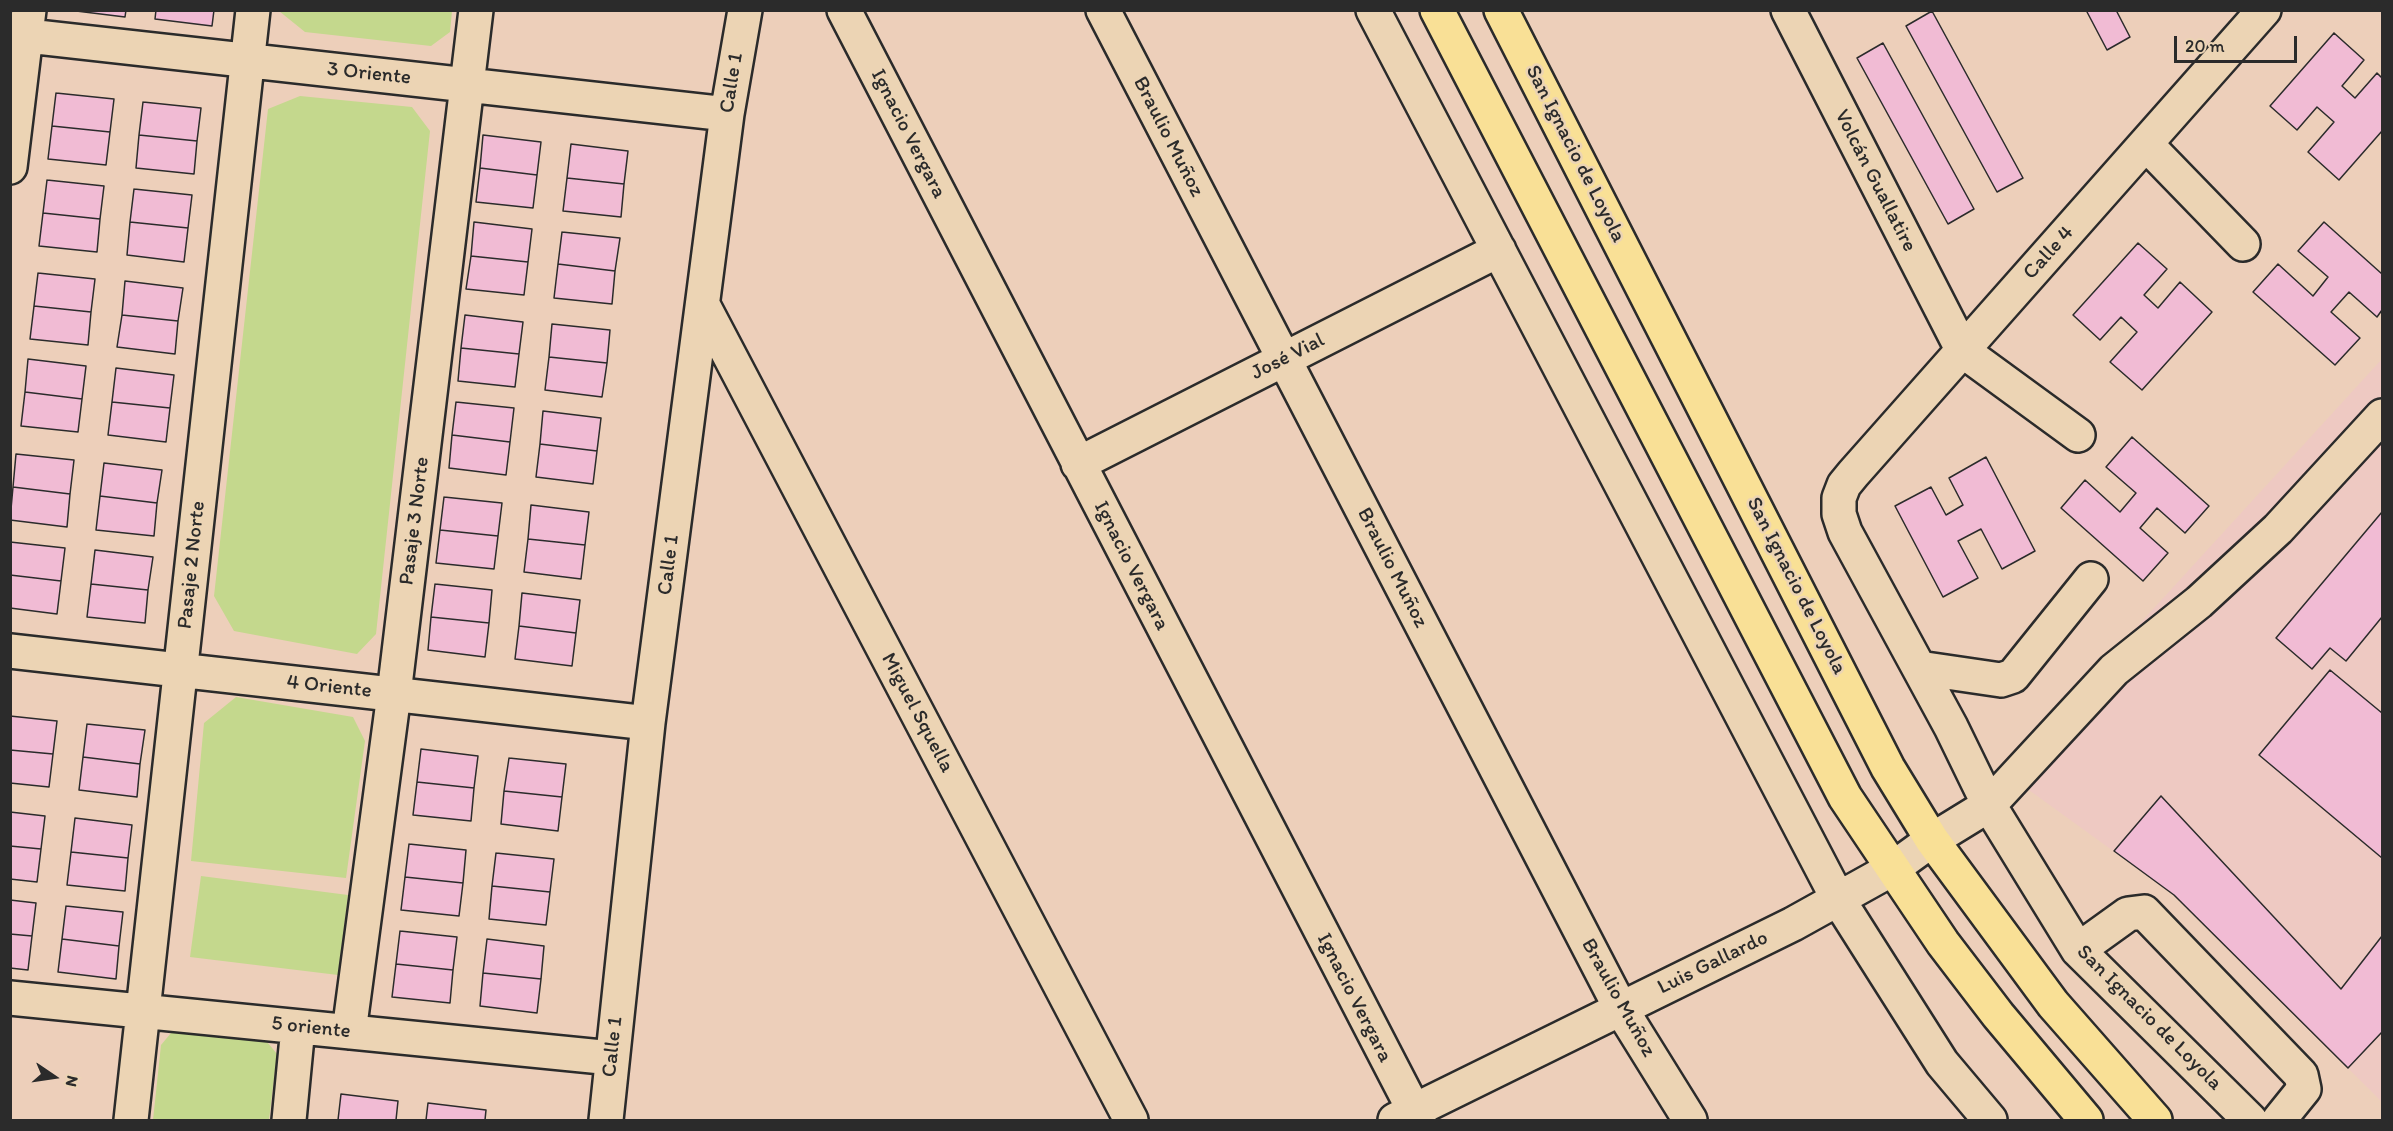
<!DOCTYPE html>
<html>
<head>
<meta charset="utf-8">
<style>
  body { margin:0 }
  #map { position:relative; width:2393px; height:1131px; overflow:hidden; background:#edcfba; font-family:Itim,sans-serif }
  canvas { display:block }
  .frame { position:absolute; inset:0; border:12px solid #2b2b2b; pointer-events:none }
  .north { position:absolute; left:24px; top:1047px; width:60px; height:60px; -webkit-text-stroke:4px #ecd4b4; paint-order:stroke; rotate:103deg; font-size:16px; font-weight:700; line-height:24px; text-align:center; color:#2b2b2b }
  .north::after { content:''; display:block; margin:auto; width:21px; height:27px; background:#2b2b2b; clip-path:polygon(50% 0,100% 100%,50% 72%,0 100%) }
  .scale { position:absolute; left:2174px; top:36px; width:123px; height:27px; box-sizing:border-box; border:3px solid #2b2b2b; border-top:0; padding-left:8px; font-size:18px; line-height:21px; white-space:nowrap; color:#2b2b2b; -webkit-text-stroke:4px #ecd4b4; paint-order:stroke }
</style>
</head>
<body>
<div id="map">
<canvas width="2393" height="1131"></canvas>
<div class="frame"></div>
<div class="north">N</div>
<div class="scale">20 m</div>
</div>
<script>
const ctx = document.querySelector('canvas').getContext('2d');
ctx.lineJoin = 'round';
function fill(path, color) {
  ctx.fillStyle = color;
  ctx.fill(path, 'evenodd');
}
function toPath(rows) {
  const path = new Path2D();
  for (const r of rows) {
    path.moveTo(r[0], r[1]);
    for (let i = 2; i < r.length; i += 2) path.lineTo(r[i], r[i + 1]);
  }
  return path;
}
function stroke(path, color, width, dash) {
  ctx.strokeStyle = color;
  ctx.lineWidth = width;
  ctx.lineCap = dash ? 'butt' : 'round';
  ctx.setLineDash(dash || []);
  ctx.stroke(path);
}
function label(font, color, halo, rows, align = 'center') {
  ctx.font = font + ' Itim,sans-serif';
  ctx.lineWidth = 5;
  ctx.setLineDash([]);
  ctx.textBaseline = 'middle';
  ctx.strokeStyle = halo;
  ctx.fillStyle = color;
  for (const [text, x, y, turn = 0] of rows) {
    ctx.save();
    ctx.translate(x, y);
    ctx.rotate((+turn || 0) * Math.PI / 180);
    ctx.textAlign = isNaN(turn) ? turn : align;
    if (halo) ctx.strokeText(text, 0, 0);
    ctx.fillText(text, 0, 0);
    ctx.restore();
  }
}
const built = toPath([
  [2382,359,2382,1102,2174,895,2004,772]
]);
const green = toPath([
  [279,11,452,10,452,11,450,32,431,46,305,32],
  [300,96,412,107,430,131,376,634,357,654,234,631,214,596,268,109],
  [236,697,353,717,365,741,346,878,191,861,204,723],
  [201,876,348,895,338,975,190,957],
  [176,1027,259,1032,277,1054,269,1120,153,1120,161,1045]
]);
const building = toPath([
  [68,10,126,10,125,17,68,10],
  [156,10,214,10,212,26,155,19,156,10],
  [2086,10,2116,10,2130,37,2107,50,2086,10],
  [1932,11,2023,178,1997,192,1906,26,1932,11],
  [2334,33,2364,60,2342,86,2355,98,2377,73,2382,78,2382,131,2339,180,2308,152,2334,122,2317,107,2297,130,2270,106,2334,33],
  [1883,43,1974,209,1948,224,1857,58,1883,43],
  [56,93,114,99,110,132,52,126,56,93],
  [143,102,201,108,197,141,139,135,143,102],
  [52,126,110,132,106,165,48,159,52,126],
  [139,135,197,141,194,174,136,168,139,135],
  [483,135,541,142,537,175,480,168,483,135],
  [571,144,628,151,624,184,567,178,571,144],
  [480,168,537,175,533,208,476,202,480,168],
  [567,178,624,184,621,217,563,211,567,178],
  [47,180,104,186,100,219,43,213,47,180],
  [134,189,192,195,188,228,130,222,134,189],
  [43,213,100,219,97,252,39,246,43,213],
  [130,222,188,228,184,262,127,255,130,222],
  [474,222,532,229,528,262,471,256,474,222],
  [2324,222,2382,274,2382,310,2377,317,2349,292,2331,312,2360,338,2335,365,2253,292,2278,264,2313,296,2328,277,2298,251,2324,222],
  [562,232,620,238,615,271,558,264,562,232],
  [2138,243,2167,269,2144,295,2158,308,2180,282,2212,312,2142,390,2110,362,2137,332,2121,317,2100,340,2073,315,2138,243],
  [471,256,528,262,524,295,466,289,471,256],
  [558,264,615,271,612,304,554,298,558,264],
  [38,273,95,279,91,312,34,306,38,273],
  [125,281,183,288,178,321,122,315,125,281],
  [34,306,91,312,88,345,30,339,34,306],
  [122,315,178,321,175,354,117,347,122,315],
  [465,315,523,322,519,354,461,348,465,315],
  [552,324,610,330,607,363,549,357,552,324],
  [461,348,519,354,515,387,458,381,461,348],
  [549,357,607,363,602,397,545,390,549,357],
  [28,359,86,366,82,399,25,392,28,359],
  [116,368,174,375,170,408,112,402,116,368],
  [25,392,82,399,78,432,21,426,25,392],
  [112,402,170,408,166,442,108,435,112,402],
  [456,402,514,408,510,442,452,435,456,402],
  [543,411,601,418,597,451,540,444,543,411],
  [452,435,510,442,506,475,449,468,452,435],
  [2132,437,2209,506,2185,533,2157,508,2140,528,2168,553,2143,581,2061,508,2085,480,2120,512,2136,493,2106,467,2132,437],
  [540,444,597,451,593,484,536,477,540,444],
  [16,454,74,460,70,494,13,487,16,454],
  [1986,457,2035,551,2002,569,1981,529,1958,541,1978,578,1943,597,1895,506,1931,487,1946,515,1963,505,1949,478,1986,457],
  [104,463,162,470,157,503,100,496,104,463],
  [13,487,70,494,67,527,10,520,13,487],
  [100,496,157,503,154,536,96,530,100,496],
  [444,497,502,503,498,536,440,530,444,497],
  [531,505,589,512,585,545,528,539,531,505],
  [2382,512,2382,617,2346,661,2330,648,2312,669,2276,638,2382,512],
  [440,530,498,536,494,569,436,563,440,530],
  [528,539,585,545,581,579,524,572,528,539],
  [10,542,65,548,61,581,10,575,10,542],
  [95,550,153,557,148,590,91,584,95,550],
  [10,575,61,581,57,614,10,608,10,575],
  [91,584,148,590,145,623,87,617,91,584],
  [435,584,492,590,489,623,431,617,435,584],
  [522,593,580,600,576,633,519,626,522,593],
  [431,617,489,623,485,657,428,650,431,617],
  [519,626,576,633,572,666,515,659,519,626],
  [2330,670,2382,713,2382,858,2259,755,2330,670],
  [10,716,57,721,53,754,10,750,10,716],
  [87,724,145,730,140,764,83,757,87,724],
  [421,749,478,756,474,788,417,782,421,749],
  [10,750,53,754,49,787,10,783,10,750],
  [83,757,140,764,137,797,79,790,83,757],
  [509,758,566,764,562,797,504,791,509,758],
  [417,782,474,788,471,821,413,815,417,782],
  [504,791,562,797,558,831,501,824,504,791],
  [2161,796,2341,989,2382,936,2382,1032,2348,1068,2174,895,2114,851,2161,796],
  [10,812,45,816,41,849,10,846,10,812],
  [75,818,132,825,128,858,71,852,75,818],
  [409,844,466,850,463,883,405,877,409,844],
  [10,846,41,849,37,882,10,879,10,846],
  [71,852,128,858,125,891,67,885,71,852],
  [496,853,554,859,550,892,492,886,496,853],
  [405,877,463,883,459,916,401,910,405,877],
  [492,886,550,892,546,925,489,919,492,886],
  [10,900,36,903,32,936,10,934,10,900],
  [66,906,123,912,119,946,62,939,66,906],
  [400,931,457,937,453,970,396,964,400,931],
  [10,934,32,936,28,970,10,968,10,934],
  [62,939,119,946,116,979,58,972,62,939],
  [487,939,544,946,541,979,483,973,487,939],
  [396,964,453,970,450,1003,392,997,396,964],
  [483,973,541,979,537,1013,480,1006,483,973],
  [341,1094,398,1101,396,1120,338,1120,341,1094],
  [428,1103,486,1110,485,1120,426,1120,428,1103]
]);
const minor = toPath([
  [844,10,1419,1120],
  [1103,10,1621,1009,1690,1120],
  [1373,10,1838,899,1942,1063,1990,1120],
  [1788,10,1963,351,2078,435],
  [10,34,727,114],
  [2146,144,2243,244],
  [10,167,29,10],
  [703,305,1131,1120],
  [1078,464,1499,250],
  [10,651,648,723],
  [1919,668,2001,680,2013,676,2091,579],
  [2078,950,2128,914,2144,912,2301,1075,2304,1089,2279,1120],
  [10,998,612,1058],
  [349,1032,394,694,476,10],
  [131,1120,253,10],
  [289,1120,298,1027],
  [606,1120,648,723,727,114,745,10],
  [1395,1120,1793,924,1892,869,1932,840,1989,805,2114,670,2199,602,2278,529,2382,416],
  [2250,1120,2078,950,1989,805,1951,727,1845,532,1839,514,1839,498,1844,485,1853,474,2264,10]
]);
const major = toPath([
  [1437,10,1845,797,1943,943,1998,1015,2086,1120],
  [1501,10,1888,768,1932,840,2053,1004,2155,1120]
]);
const streetNames = [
  ["3 Oriente",369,74,6],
  ["Calle 1",732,83,-81],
  ["Ignacio Vergara",908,134,63],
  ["Braulio Muñoz",1168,137,63],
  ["San Ignacio de Loyola",1575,154,63],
  ["Volcán Guallatire",1875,181,63],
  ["Calle 4",2049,253,-48],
  ["José Vial",1288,357,-27],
  ["Pasaje 3 Norte",415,521,-83],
  ["Pasaje 2 Norte",192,565,-84],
  ["Calle 1",669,565,-83],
  ["Ignacio Vergara",1131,566,63],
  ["Braulio Muñoz",1392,568,63],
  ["San Ignacio de Loyola",1796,586,63],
  ["4 Oriente",329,687,6],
  ["Miguel Squella",917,713,62],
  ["Luis Gallardo",1713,963,-26],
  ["Ignacio Vergara",1354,998,63],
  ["Braulio Muñoz",1618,998,61],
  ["San Ignacio de Loyola",2149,1018,45],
  ["5 oriente",311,1028,6],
  ["Calle 1",613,1047,-84]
];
fill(built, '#eec9c2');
fill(green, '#c4d88d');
fill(building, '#f1bbd4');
stroke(building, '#2b2b2b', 1.5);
stroke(minor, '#2b2b2b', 38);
stroke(major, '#2b2b2b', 38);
stroke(minor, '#ecd4b4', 33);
stroke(major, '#f9e096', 33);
label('21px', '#2b2b2b', '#ecd4b4', streetNames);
</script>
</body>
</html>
